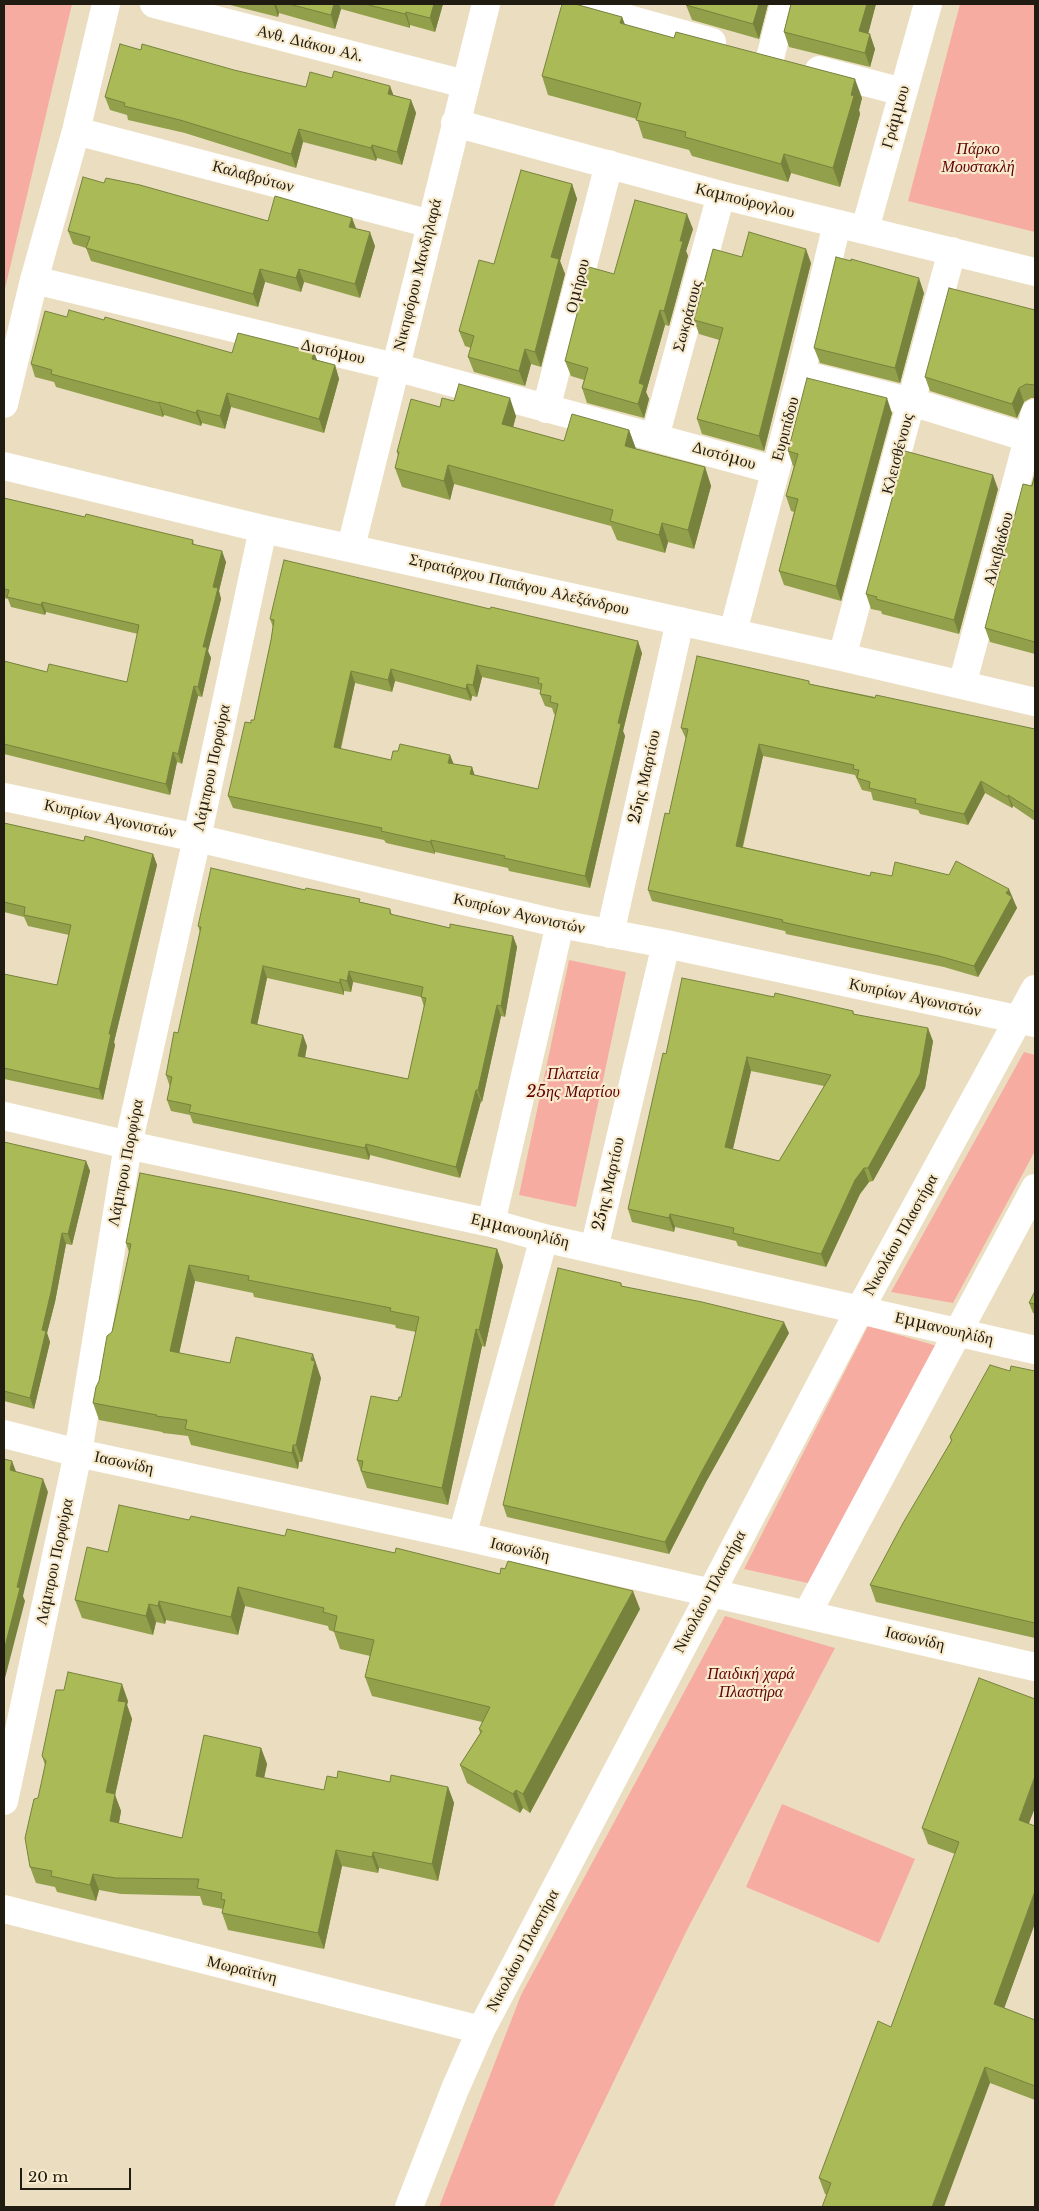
<!DOCTYPE html>
<html>
<head>
<meta charset="utf-8">
<style>
  body { margin:0 }
  #map { position:relative; width:1039px; height:2211px; overflow:hidden; background:#ebdec0; font-family:"Libre Baskerville",serif }
  canvas { display:block }
  .frame { position:absolute; inset:0; border:5px solid #201c11; pointer-events:none }
  .scale { position:absolute; left:20px; top:2168px; width:111px; height:22px; box-sizing:border-box; border:2px solid #201c11; border-top:0; padding-left:6px; font-size:15px; line-height:18px; white-space:nowrap; color:#201c11; -webkit-text-stroke:4px #f8ebcd; paint-order:stroke }
</style>
</head>
<body>
<div id="map">
<canvas width="1039" height="2211"></canvas>
<div class="frame"></div>
<div class="scale">20 m</div>
</div>
<script>
const ctx = document.querySelector('canvas').getContext('2d');
ctx.lineJoin = 'round';
function fill(path, color) {
  ctx.fillStyle = color;
  ctx.fill(path, 'evenodd');
}
function toPath(rows) {
  const path = new Path2D();
  for (const r of rows) {
    path.moveTo(r[0], r[1]);
    for (let i = 2; i < r.length; i += 2) path.lineTo(r[i], r[i + 1]);
  }
  return path;
}
function stroke(path, color, width, dash) {
  ctx.strokeStyle = color;
  ctx.lineWidth = width;
  ctx.lineCap = dash ? 'butt' : 'round';
  ctx.setLineDash(dash || []);
  ctx.stroke(path);
}
function label(font, color, halo, rows, align = 'center') {
  ctx.font = font + ' "Libre Baskerville",serif';
  ctx.lineWidth = 4.5;
  ctx.setLineDash([]);
  ctx.textBaseline = 'middle';
  ctx.strokeStyle = halo;
  ctx.fillStyle = color;
  for (const [text, x, y, turn = 0] of rows) {
    ctx.save();
    ctx.translate(x, y);
    ctx.rotate((+turn || 0) * Math.PI / 180);
    ctx.textAlign = isNaN(turn) ? turn : align;
    if (halo) ctx.strokeText(text, 0, 0);
    ctx.fillText(text, 0, 0);
    ctx.restore();
  }
}
const green = toPath([
  [4,4,72,4,4,293],
  [960,4,1035,4,1035,232,908,201],
  [569,960,626,972,576,1207,519,1195],
  [1024,1052,1035,1055,1035,1151,953,1303,891,1292],
  [868,1326,937,1346,812,1584,744,1569],
  [725,1616,835,1648,687,1930,553,2207,439,2207,521,1995],
  [782,1804,915,1859,879,1943,746,1887]
]);
const street = toPath([
  [154,4,465,84],
  [574,4,712,42],
  [770,58,784,4],
  [819,70,903,92],
  [455,123,721,195,1035,272],
  [76,131,431,224],
  [865,229,928,4],
  [34,280,395,367,774,470],
  [801,374,912,402,1035,440],
  [4,404,34,280,76,131,106,4],
  [546,409,609,164],
  [655,437,721,195],
  [4,466,263,529,842,657,1035,702],
  [351,547,486,4],
  [733,632,801,374,837,224],
  [842,657,952,251],
  [962,685,1035,413],
  [4,797,197,838,560,924,666,944,1035,1023],
  [610,934,680,621],
  [4,1116,128,1145,491,1223,544,1238,1035,1350],
  [491,1223,560,924],
  [594,1249,666,944],
  [4,1434,78,1453,462,1536,1035,1667],
  [462,1536,544,1238],
  [807,1614,1035,1188],
  [4,1801,78,1453,128,1145,197,838,263,529],
  [4,1909,481,2030],
  [409,2207,455,2089,481,2030,860,1309,1035,989]
]);
const wall = toPath([
  [226,4,443,4,435,32,410,25,410,28,341,9,335,29,279,13,278,17],
  [687,4,768,4,759,39,692,20,686,5],
  [791,4,876,4,868,33,875,49,870,67,789,47,784,32],
  [622,17,625,25,862,98,859,110,860,114,840,187,791,173,788,182,692,156,689,150,643,138,637,119,548,95,542,76],
  [141,50,306,87,393,95,411,100,416,113,402,165,377,158,376,161,303,142,296,168,185,133,128,120,127,115,110,110,105,97],
  [104,183,268,221,352,218,356,228,375,246,360,298,304,282,301,292,265,282,258,307,91,261,86,248,73,244,68,231],
  [572,184,577,199,560,261,565,274,541,367,531,364,525,386,474,372,468,357,471,348,465,346,459,331,494,264],
  [693,229,686,251,688,256,669,326,665,325,646,392,649,399,644,418,587,403,582,388,584,380,571,376,565,361,614,274],
  [742,257,811,263,764,451,702,434,697,419,719,340,699,334,694,320],
  [851,261,924,293,900,383,820,363,814,348],
  [1035,310,1035,398,1031,398,1024,402,1017,418,930,391,925,377],
  [67,317,104,320,232,353,314,352,317,360,335,365,339,379,324,433,231,407,225,429,202,423,201,426,164,415,163,417,56,387,54,382,35,377,31,364],
  [440,407,516,416,513,427,564,441,629,430,636,449,705,467,711,486,694,549,668,542,665,553,617,540,611,526,454,484,450,500,402,487,395,468,398,456,397,452],
  [892,413,841,601,784,585,779,571,794,512,791,511,786,496,794,466,793,466,788,451],
  [1035,474,1035,654,990,642,985,628],
  [998,489,959,634,882,614,881,611,871,609,866,594],
  [4,498,85,517,193,540,194,545,226,562,219,591,221,599,208,651,211,658,202,697,198,696,182,764,177,762,170,795,4,754,4,661,47,672,127,682,138,634,46,612,45,615,11,607,8,599,4,598],
  [270,619,642,653,623,731,625,736,590,888,509,871,508,868,435,852,435,854,386,843,384,840,233,808,228,796,251,723,254,720,271,640,273,627],
  [482,677,540,690,540,694,545,706,552,708,554,714,555,715,538,789,474,775,472,767,454,764,391,760,341,749,355,683,392,692,395,681,471,701,472,696,477,697],
  [810,684,1035,729,1035,821,1013,806,1012,808,985,793,968,825,920,814,918,810,873,800,871,792,862,790,855,775,763,756,743,847,870,876,892,876,1011,896,1017,908,978,977,944,967,786,934,785,931,652,901,648,890,669,814,686,739,681,728],
  [4,823,84,841,153,854,157,865,114,1042,115,1045,103,1100,4,1079,4,974,57,985,69,935,28,926,24,917,4,912],
  [361,902,390,909,392,915,450,928,513,936,517,947,505,1017,501,1016,482,1102,481,1101,460,1178,370,1155,369,1160,193,1123,190,1115,171,1111,167,1100,170,1087,166,1075,178,1033,200,932,198,926],
  [267,978,344,995,344,991,351,992,353,982,421,997,424,1007,408,1079,305,1058,307,1046,257,1025],
  [774,997,853,1011,854,1014,933,1041,925,1088,873,1181,869,1182,860,1194,826,1267,738,1246,736,1241,675,1227,674,1232,632,1222,628,1209,666,1054],
  [751,1071,824,1086,779,1161,733,1149],
  [4,1143,86,1161,90,1171,72,1245,66,1244,55,1302,47,1333,50,1342,34,1409,4,1401],
  [126,1243,497,1249,503,1266,485,1347,482,1346,448,1505,367,1488,357,1460,401,1397,416,1332,396,1328,395,1325,254,1297,253,1293,195,1281,179,1353,230,1363,321,1378,302,1462,299,1462,298,1469,191,1445,188,1436,163,1433,162,1432,99,1420,93,1403,112,1332,129,1252],
  [621,1283,622,1287,789,1333,706,1482,669,1554,507,1517,503,1505],
  [1035,1291,1035,1314,1033,1313,1029,1303],
  [1010,1371,1035,1371,1035,1638,876,1602,870,1585,951,1441,950,1437],
  [189,1520,285,1536,640,1609,530,1813,523,1808,520,1813,467,1783,460,1765,480,1733,479,1729,482,1722,372,1696,365,1677,370,1656,340,1649,334,1632,329,1630,328,1626,245,1606,238,1635,166,1620,165,1624,156,1622,153,1635,82,1618,75,1600,108,1552],
  [128,1701,127,1705,132,1719,115,1795,121,1811,119,1823,182,1838,261,1748,267,1764,264,1778,324,1790,337,1778,448,1787,454,1803,438,1881,379,1868,378,1873,342,1866,324,1949,228,1930,222,1913,223,1909,203,1905,200,1896,121,1894,99,1890,96,1901,57,1892,55,1887,36,1883,30,1867,45,1765,42,1756],
  [1029,1824,1035,1826,1035,1923,1004,2008,1035,2020,1035,2100,990,2083,827,2195,825,2194,819,2178,891,2027,955,1854,928,1844,922,1828]
]);
const shadedWall = toPath([
  [274,4,276,4,279,13,278,17],
  [334,4,339,4,341,9,335,29,331,15],
  [434,4,443,4,435,32,430,18],
  [759,4,768,4,759,39,753,24],
  [867,4,876,4,865,46,859,31],
  [406,12,410,25,410,28,405,14],
  [622,17,629,35,620,23],
  [870,34,875,49,870,67,865,53],
  [855,79,862,98,859,110,860,114,840,187,833,168],
  [390,86,395,99,388,94],
  [411,100,416,113,402,165,397,152],
  [299,129,303,142,296,168,291,154],
  [372,145,377,158,376,161,371,148],
  [784,154,791,173,788,182,781,164],
  [572,184,577,199,560,261,565,274,541,367,535,352,551,257],
  [687,214,693,229,686,251,688,256,669,326,664,311,680,241],
  [352,218,357,232,349,227],
  [370,232,375,246,360,298,355,284],
  [806,249,811,263,764,451,759,436],
  [260,269,265,282,258,307,253,294],
  [299,269,304,282,301,292,296,278],
  [919,278,924,293,900,383,895,368],
  [660,310,665,325,646,392,649,399,644,418,638,404,639,383],
  [525,349,531,364,525,386,519,371],
  [314,352,319,366,312,359],
  [335,365,339,379,324,433,319,419],
  [1019,388,1024,402,1017,418,1012,404],
  [227,393,231,407,225,429,220,416],
  [510,398,516,416,509,443,502,424],
  [887,398,892,413,841,601,836,586],
  [159,402,164,415,163,417,159,403],
  [197,410,202,423,201,426,196,413],
  [629,430,636,449,625,446],
  [448,465,454,484,450,500,444,481],
  [705,467,711,486,694,549,688,530],
  [993,475,998,489,959,634,954,620],
  [662,523,668,542,665,553,659,535],
  [222,551,226,562,219,591,221,599,208,651,211,658,202,697,198,687,203,647,213,587],
  [42,602,46,612,45,615,41,605],
  [638,641,642,653,623,731,625,736,590,888,585,876,618,723],
  [477,665,482,677,477,697,473,685],
  [391,669,395,681,392,692,388,680],
  [351,671,355,683,338,759,334,747],
  [467,684,472,696,471,701,466,689],
  [194,686,198,696,182,764,178,754],
  [759,744,763,756,740,857,736,846],
  [173,752,177,762,170,795,166,784],
  [450,755,455,767,448,763],
  [472,767,476,779,470,774],
  [981,781,985,793,968,825,964,814],
  [1008,795,1013,806,1012,808,1008,797],
  [431,840,435,852,435,854,430,842],
  [153,854,157,865,114,1042,115,1045,103,1100,99,1089,109,1034],
  [1009,889,1017,908,978,977,974,966,1006,893],
  [513,936,517,947,505,1017,501,1006],
  [263,966,267,978,255,1035,251,1023],
  [349,971,353,982,351,992,347,981],
  [340,979,344,991,344,995,340,983],
  [497,1005,501,1016,482,1102,478,1090],
  [928,1028,933,1041,925,1088,873,1181,868,1168],
  [303,1035,307,1046,303,1068,298,1056],
  [747,1057,751,1071,730,1161,725,1147],
  [476,1090,481,1101,460,1178,456,1167],
  [366,1144,370,1155,369,1160,365,1148],
  [86,1161,90,1171,72,1245,68,1234],
  [864,1168,869,1182,860,1194,826,1267,821,1254,855,1180],
  [670,1214,675,1227,674,1232,669,1218],
  [62,1233,66,1244,55,1302,47,1333,50,1342,34,1409,30,1398,42,1330],
  [497,1249,503,1266,485,1347,479,1330],
  [189,1265,195,1281,176,1368,170,1351],
  [784,1322,789,1333,706,1482,669,1554,665,1542,702,1471],
  [476,1329,482,1346,448,1505,442,1488],
  [313,1354,321,1378,302,1462,296,1445],
  [293,1445,299,1462,298,1469,292,1453],
  [12,1461,17,1474,10,1470],
  [43,1479,48,1492,23,1596,25,1601,4,1682,4,1650,17,1587],
  [238,1587,245,1606,238,1635,231,1617],
  [633,1591,640,1609,530,1813,523,1794],
  [159,1601,166,1620,165,1624,158,1606],
  [149,1604,156,1622,153,1635,146,1616],
  [122,1684,128,1701,127,1705,132,1719,115,1795,121,1811,116,1838,110,1821,106,1792,118,1701],
  [261,1748,267,1764,261,1792,256,1776],
  [1035,1776,1035,1808,1024,1836,1019,1820],
  [448,1787,454,1803,438,1881,432,1864],
  [516,1790,523,1808,520,1813,513,1794],
  [336,1850,342,1866,324,1949,318,1933],
  [373,1852,379,1868,378,1873,372,1857],
  [93,1874,99,1890,96,1901,90,1885],
  [1035,1891,1035,1923,1000,2020,994,2004],
  [985,2067,990,2083,944,2207,932,2207]
]);
const building = toPath([
  [289,4,334,4,331,15,289,4],
  [365,4,434,4,430,18,406,12,405,14,365,4],
  [562,4,575,4,622,17,620,23,674,38,676,32,855,79,851,95,854,96,833,168,784,154,781,164,685,137,686,132,636,120,641,103,542,76,562,4],
  [687,4,759,4,753,24,686,5,687,4],
  [791,4,867,4,859,31,870,34,865,53,784,32,791,4],
  [120,44,141,50,142,44,234,70,306,87,310,72,332,78,334,71,390,86,388,94,411,100,397,152,372,145,371,148,299,129,291,154,180,120,124,106,125,103,105,97,120,44],
  [521,170,572,184,551,257,559,259,535,352,525,349,519,371,468,357,474,336,459,331,479,260,494,264,521,170],
  [83,177,104,183,106,178,140,185,268,221,275,196,352,218,349,227,370,232,355,284,299,269,296,278,260,269,253,294,86,248,90,237,68,231,83,177],
  [635,200,687,214,680,241,683,241,664,311,660,310,639,383,644,385,638,404,582,388,588,368,565,361,589,267,614,274,635,200],
  [749,232,806,249,759,436,697,419,723,328,694,320,713,249,742,257,749,232],
  [836,257,851,261,851,259,919,278,895,368,814,348,836,257],
  [949,288,1035,310,1035,385,1026,384,1019,388,1012,404,925,377,949,288],
  [69,310,104,320,105,317,232,353,238,333,314,352,312,359,335,365,319,419,227,393,220,416,197,410,196,413,159,402,159,403,51,374,52,370,31,364,45,311,67,317,69,310],
  [807,378,887,398,836,586,779,571,798,499,786,496,798,454,788,451,807,378],
  [459,384,510,398,502,424,564,441,572,414,629,430,625,446,705,467,688,530,662,523,659,535,610,521,613,510,448,465,444,481,395,468,399,452,397,452,411,399,440,407,442,398,454,401,459,384],
  [905,451,993,475,954,620,876,599,877,597,866,594,905,451],
  [1035,474,1035,642,985,628,1023,484,1032,486,1035,474],
  [4,498,85,517,86,514,147,529,193,540,192,544,222,551,213,587,218,588,203,647,207,647,198,687,194,686,178,754,173,752,166,784,4,744,4,661,47,672,49,664,127,682,139,625,42,602,41,605,7,597,9,590,4,589,4,498],
  [284,560,490,609,491,607,638,641,618,723,621,724,585,876,504,858,505,856,431,840,430,842,381,831,382,828,228,796,245,722,251,723,251,720,254,720,271,640,274,620,270,619,284,560],
  [477,665,539,678,538,683,542,684,540,694,551,696,550,702,558,704,538,789,470,774,472,767,448,763,450,755,400,744,398,751,393,751,391,760,334,747,351,671,388,680,391,669,466,689,467,684,473,685,477,665],
  [697,656,809,681,809,684,875,698,876,695,1035,729,1035,812,1008,795,1008,797,981,781,964,814,915,803,916,799,869,788,870,782,857,778,859,770,853,769,854,765,759,744,736,846,870,876,871,872,892,876,895,862,949,875,956,861,1009,889,1006,893,1012,897,974,966,939,956,782,922,783,920,648,890,665,813,669,814,688,729,681,728,697,656],
  [4,823,84,841,85,836,153,854,109,1034,111,1034,99,1089,4,1068,4,974,57,985,71,925,24,915,25,907,4,902,4,823],
  [211,868,305,890,306,888,360,899,359,902,390,909,390,914,450,928,450,924,513,936,501,1006,497,1005,478,1090,476,1090,456,1167,366,1144,365,1148,189,1112,191,1105,167,1100,172,1077,166,1075,174,1032,178,1033,201,927,198,926,211,868],
  [263,966,340,983,340,979,347,981,349,971,423,987,421,997,426,998,408,1079,298,1056,303,1035,251,1023,263,966],
  [682,978,774,997,775,993,853,1011,853,1014,928,1028,920,1074,868,1168,864,1168,855,1180,821,1254,733,1233,734,1228,670,1214,669,1218,628,1209,663,1053,666,1054,682,978],
  [747,1057,831,1075,779,1161,725,1147,747,1057],
  [4,1142,86,1161,68,1234,62,1233,51,1292,42,1330,46,1331,30,1398,4,1391,4,1142],
  [140,1173,237,1192,497,1249,479,1330,476,1329,442,1488,361,1471,363,1461,357,1460,371,1396,398,1401,399,1397,401,1397,419,1317,390,1311,391,1308,248,1280,249,1276,189,1265,170,1351,230,1363,236,1337,313,1354,311,1360,315,1361,296,1445,293,1445,292,1453,185,1429,187,1420,156,1416,157,1415,93,1403,96,1387,99,1381,107,1336,112,1332,131,1244,126,1243,140,1173],
  [558,1268,621,1283,621,1286,702,1302,784,1322,702,1471,665,1542,503,1505,558,1268],
  [1035,1291,1035,1304,1029,1303,1035,1291],
  [990,1365,1010,1371,1011,1366,1035,1371,1035,1623,870,1585,903,1523,952,1440,950,1437,990,1365],
  [4,1459,12,1461,10,1470,43,1479,17,1587,20,1588,4,1650,4,1459],
  [119,1505,189,1520,191,1516,285,1536,287,1529,395,1553,396,1548,500,1574,501,1568,505,1569,508,1561,633,1591,523,1794,516,1790,513,1794,460,1765,482,1731,479,1729,490,1707,365,1677,374,1640,334,1631,337,1616,323,1612,324,1608,238,1587,231,1617,159,1601,158,1606,149,1604,146,1616,75,1600,87,1547,108,1552,119,1505],
  [68,1672,122,1684,118,1701,126,1702,106,1792,115,1794,110,1821,182,1838,204,1735,261,1748,256,1776,324,1790,327,1776,337,1778,338,1771,390,1782,391,1775,448,1787,432,1864,373,1852,372,1857,336,1850,318,1933,222,1913,225,1900,221,1899,222,1893,197,1888,199,1879,115,1878,93,1874,90,1885,51,1876,52,1871,30,1867,25,1838,34,1799,38,1798,46,1761,42,1756,56,1690,64,1690,68,1672],
  [979,1678,1035,1699,1035,1776,1019,1820,1035,1826,1035,1891,994,2004,1035,2020,1035,2086,985,2067,932,2207,822,2207,831,2183,819,2178,878,2021,891,2027,959,1842,922,1828,979,1678]
]);
const streetNames = [
  ["Ανθ. Διάκου Αλ.",310,44,14],
  ["Γράμμου",896,117,-74],
  ["Καλαβρύτων",253,177,15],
  ["Καμπούρογλου",745,201,14],
  ["Νικηφόρου Μανδηλαρά",418,275,-76],
  ["Ομήρου",578,286,-76],
  ["Σωκράτους",688,316,-75],
  ["Διστόμου",333,352,13],
  ["Ευριπίδου",786,429,-75],
  ["Κλεισθένους",898,454,-75],
  ["Διστόμου",724,456,16],
  ["Αλκιβιάδου",999,549,-75],
  ["Στρατάρχου Παπάγου Αλεξάνδρου",519,585,13],
  ["Λάμπρου Πορφύρα",212,768,-78],
  ["25ης Μαρτίου",645,777,-77],
  ["Κυπρίων Αγωνιστών",110,819,12],
  ["Κυπρίων Αγωνιστών",519,914,13],
  ["Κυπρίων Αγωνιστών",915,998,12],
  ["Λάμπρου Πορφύρα",126,1163,-79],
  ["25ης Μαρτίου",609,1184,-77],
  ["Εμμανουηλίδη",520,1231,14],
  ["Νικολάου Πλαστήρα",901,1235,-61],
  ["Εμμανουηλίδη",944,1329,13],
  ["Ιασωνίδη",124,1463,12],
  ["Ιασωνίδη",520,1550,13],
  ["Λάμπρου Πορφύρα",55,1562,-78],
  ["Νικολάου Πλαστήρα",710,1592,-62],
  ["Ιασωνίδη",915,1639,13],
  ["Νικολάου Πλαστήρα",523,1951,-62],
  ["Μωραϊτίνη",242,1970,14]
];
const parkNames = [
  ["Πάρκο",978,149],
  ["Μουστακλή",978,167],
  ["Πλατεία",573,1074],
  ["25ης Μαρτίου",573,1092],
  ["Παιδική χαρά",751,1674],
  ["Πλαστήρα",751,1692]
];
fill(green, '#f7aca2');
stroke(street, '#fff', 28);
fill(wall, '#92a04b');
fill(shadedWall, '#77823d');
fill(building, '#aaba57');
stroke(building, '#77823d', 1);
label('16px', '#201c11', '#f8ebcd', streetNames);
label('italic 16px', '#600205', '#f8ebcd', parkNames);
</script>
</body>
</html>
